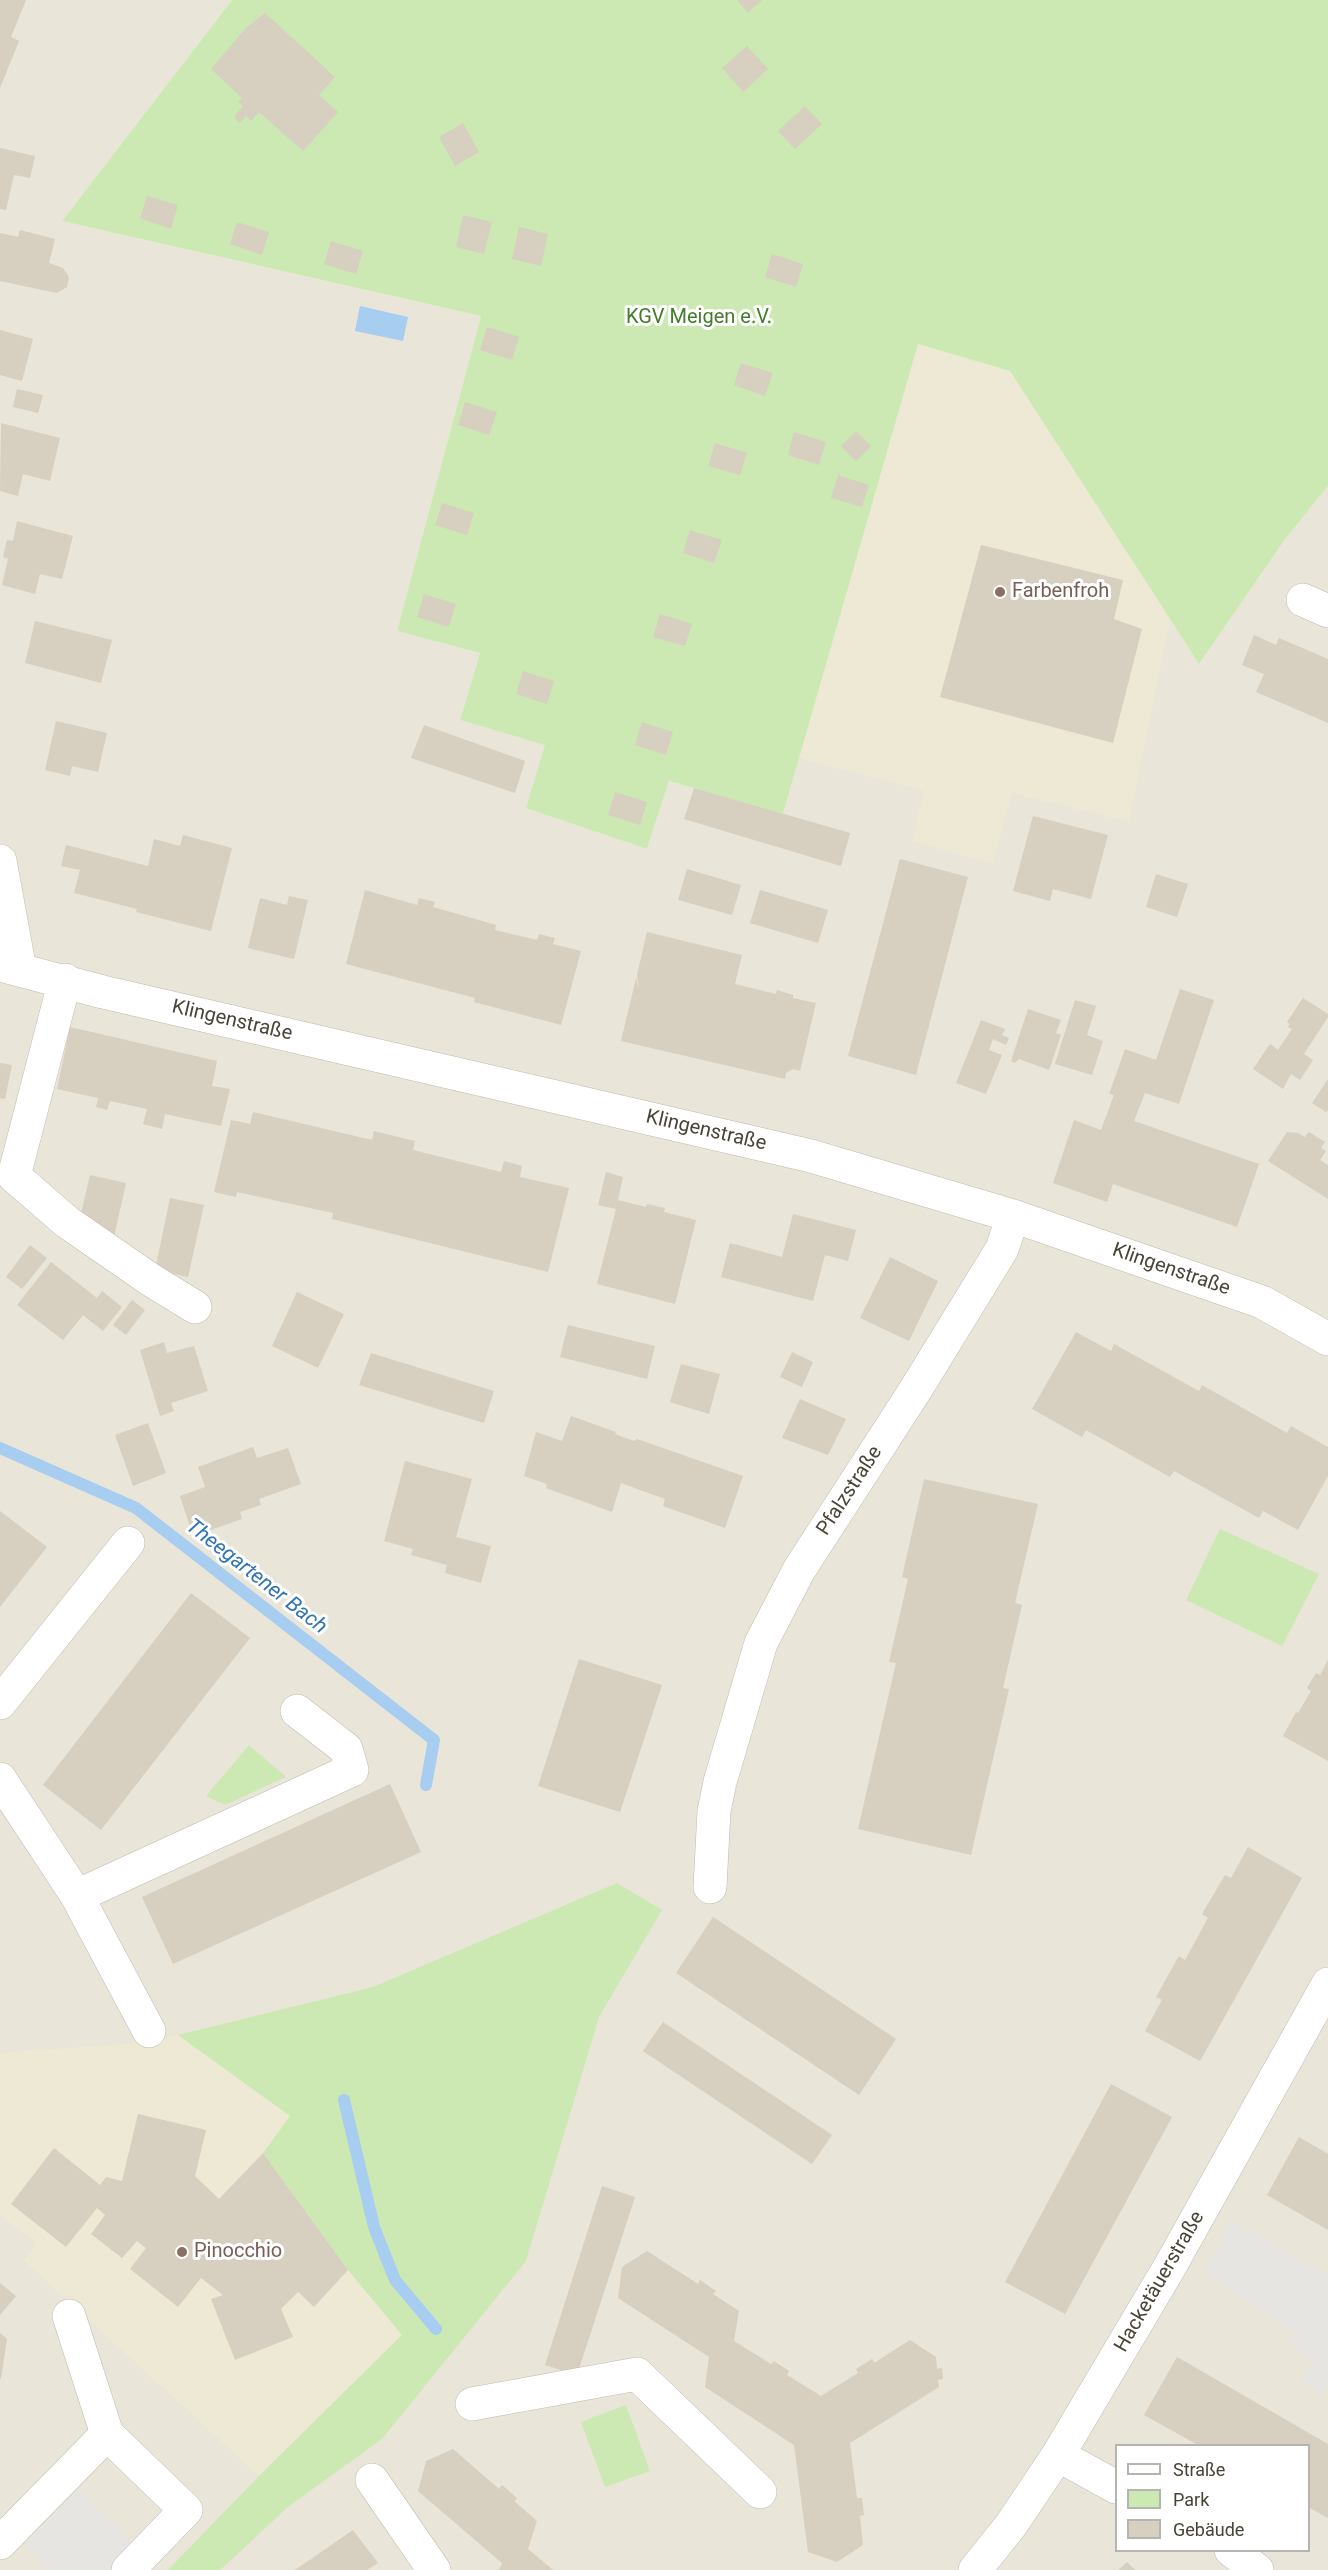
<!DOCTYPE html>
<html>
<head>
<meta charset="utf-8">
<style>
  body { margin:0 }
  #map { position:relative; width:1328px; height:2570px; overflow:hidden; background:#f5f3ea; font-family:Roboto,sans-serif }
  canvas { display:block }
  .legend { position:absolute; left:1115px; top:2444px; width:195px; height:108px; box-sizing:border-box; background:#fff; border:2px solid #b6b4af; margin:0; padding:8px 10px; list-style:none; font-size:18px; color:#494438 }
  .legend li { display:flex; align-items:center; gap:12px; height:30px }
  .legend b { width:30px; border:2px solid #b6b4af }
</style>
</head>
<body>
<div id="map">
<canvas width="1328" height="2570"></canvas>
<ul class="legend">
<li><b style="height:8px;background:#fff"></b>Straße</li>
<li><b style="height:16px;background:#cde9b3"></b>Park</li>
<li><b style="height:16px;background:#d7cfbf"></b>Gebäude</li>
</ul>
</div>
<script>
const ctx = document.querySelector('canvas').getContext('2d');
ctx.lineJoin = 'round';
function fill(path, color) {
  ctx.fillStyle = color;
  ctx.fill(path, 'evenodd');
}
function toPath(rows) {
  const path = new Path2D();
  for (const r of rows) {
    path.moveTo(r[0], r[1]);
    for (let i = 2; i < r.length; i += 2) path.lineTo(r[i], r[i + 1]);
  }
  return path;
}
function stroke(path, color, width, dash) {
  ctx.strokeStyle = color;
  ctx.lineWidth = width;
  ctx.lineCap = dash ? 'butt' : 'round';
  ctx.setLineDash(dash || []);
  ctx.stroke(path);
}
function label(font, color, halo, rows, align = 'center') {
  ctx.font = font + ' Roboto,sans-serif';
  ctx.lineWidth = 6;
  ctx.setLineDash([]);
  ctx.textBaseline = 'middle';
  ctx.strokeStyle = halo;
  ctx.fillStyle = color;
  for (const [text, x, y, turn = 0] of rows) {
    ctx.save();
    ctx.translate(x, y);
    ctx.rotate((+turn || 0) * Math.PI / 180);
    ctx.textAlign = isNaN(turn) ? turn : align;
    if (halo) ctx.strokeText(text, 0, 0);
    ctx.fillText(text, 0, 0);
    ctx.restore();
  }
}
const residential = toPath([
  [0,0,232,0,62,221,481,316,397,631,480,653,460,720,546,745,527,808,647,849,669,781,783,814,918,344,1010,371,1199,664,1286,538,1328,486,1328,2570,0,2570],
  [1116,2446,1308,2446,1308,2550,1116,2550]
]);
const education = toPath([
  [918,344,1010,371,1170,619,1129,822,1012,793,993,864,912,841,924,791,798,758],
  [178,2035,290,2116,348,2270,402,2335,259,2476,23,2260,36,2243,0,2215,0,2053,124,2044]
]);
const green = toPath([
  [232,0,1328,0,1328,486,1286,538,1199,664,1010,371,918,344,783,814,669,781,647,849,526,808,545,745,460,720,480,653,397,631,481,316,62,221],
  [1220,1529,1319,1574,1282,1646,1186,1600],
  [249,1745,286,1777,225,1805,206,1796],
  [617,1883,662,1910,599,2017,526,2261,382,2439,289,2506,220,2570,168,2570,259,2476,402,2335,348,2270,263,2153,290,2116,178,2035,373,1987],
  [626,2405,650,2471,605,2487,581,2422]
]);
const parking = toPath([
  [1232,2221,1328,2276,1328,2386,1321,2396,1303,2380,1314,2361,1288,2341,1294,2332,1206,2274],
  [73,2483,135,2544,109,2570,49,2570,19,2539]
]);
const water = toPath([
  [360,306,408,317,403,341,355,331]
]);
const stream = toPath([
  [0,1448,136,1508,434,1740,426,1785],
  [344,2100,374,2227,395,2280,436,2329]
]);
const building = toPath([
  [0,0,26,0,11,37,19,41,0,88],
  [737,0,762,0,748,13],
  [265,13,335,77,319,95,338,112,303,151,259,112,251,121,246,116,240,123,234,117,243,106,238,102,242,98,211,69,246,28],
  [747,46,768,69,743,92,722,68],
  [805,106,822,124,795,149,778,131],
  [463,123,479,152,455,166,439,137],
  [0,148,35,156,30,178,14,175,6,210,0,209],
  [147,196,178,205,171,229,140,218],
  [463,215,492,222,484,254,456,247],
  [237,222,269,232,262,255,230,244],
  [519,227,548,234,541,266,512,259],
  [20,230,55,239,49,263,63,268,69,277,67,287,57,293,0,281,0,233,18,237],
  [331,241,363,251,356,274,324,264],
  [772,254,803,264,796,287,765,277],
  [487,327,519,337,512,360,480,350],
  [0,330,33,339,22,381,0,375],
  [741,363,773,373,765,396,734,385],
  [17,389,43,395,38,413,13,407],
  [465,402,497,412,489,435,458,425],
  [1,423,60,438,50,481,23,474,18,496,0,491],
  [856,431,871,446,856,461,841,446],
  [794,432,826,442,819,465,788,455],
  [715,443,747,453,740,475,708,466],
  [838,475,869,485,862,507,831,498],
  [442,503,474,513,467,535,435,525],
  [17,521,73,536,62,579,40,574,35,594,2,585,8,559,3,557,7,540,13,541],
  [690,530,722,540,714,563,683,553],
  [981,545,1123,580,1114,619,1142,629,1113,743,940,697],
  [424,594,456,604,449,627,417,617],
  [660,614,692,624,685,646,653,637],
  [35,621,112,640,101,683,25,663],
  [1254,635,1276,645,1279,638,1328,659,1328,723,1256,692,1264,674,1242,665],
  [523,671,554,681,547,704,516,694],
  [56,721,107,733,98,772,72,766,70,776,45,770],
  [642,722,673,732,666,755,635,745],
  [424,725,525,761,515,793,411,758],
  [694,788,850,833,841,866,684,819],
  [615,792,647,802,640,825,608,815],
  [1033,816,1108,835,1091,899,1053,889,1050,901,1013,891],
  [183,835,232,848,211,931,136,912,137,909,74,893,80,870,61,866,66,845,148,866,154,839,180,846],
  [900,859,968,877,916,1075,848,1056],
  [687,869,741,885,732,915,678,900],
  [1156,874,1188,884,1177,917,1146,907],
  [365,890,417,905,419,898,435,902,433,907,496,925,495,930,537,940,539,934,555,938,553,944,581,951,561,1025,474,1002,475,998,346,964],
  [760,890,828,910,818,943,750,923],
  [289,896,308,900,294,959,248,948,260,898,287,905],
  [647,932,742,955,735,984,776,994,777,990,793,995,793,998,816,1003,800,1071,793,1069,786,1073,785,1079,621,1041,636,978,639,989,637,975],
  [1180,989,1214,1000,1179,1104,1145,1093,1134,1121,1259,1164,1237,1227,1113,1184,1107,1202,1053,1183,1074,1120,1101,1130,1114,1095,1109,1094,1125,1049,1156,1060],
  [1303,998,1328,1014,1328,1017,1304,1054,1313,1060,1300,1080,1291,1074,1283,1089,1253,1069,1270,1044,1278,1050,1292,1029,1288,1027,1290,1024,1287,1022],
  [1075,1000,1096,1006,1087,1035,1103,1041,1092,1075,1055,1064],
  [1028,1009,1061,1020,1056,1033,1061,1035,1049,1070,1019,1059,1015,1063,1011,1061],
  [981,1020,1005,1029,1002,1035,1009,1038,1006,1045,993,1039,989,1050,1002,1055,986,1094,956,1083],
  [70,1027,217,1061,212,1086,230,1089,221,1126,165,1114,162,1129,143,1124,147,1109,110,1101,107,1110,96,1107,98,1098,57,1089],
  [0,1063,12,1065,5,1099,0,1098],
  [1328,1079,1328,1110,1326,1112,1312,1103],
  [253,1112,372,1140,374,1131,415,1141,413,1150,501,1172,504,1161,522,1166,520,1177,569,1188,548,1272,332,1219,333,1213,237,1192,236,1197,214,1192,231,1120,250,1124],
  [1287,1132,1298,1133,1305,1137,1309,1132,1325,1142,1321,1148,1326,1151,1320,1160,1328,1165,1328,1199,1268,1161],
  [606,1172,623,1177,618,1200,646,1207,647,1204,665,1208,664,1212,696,1220,675,1304,597,1284,616,1209,598,1205],
  [90,1175,126,1183,114,1237,81,1214],
  [170,1198,204,1205,188,1277,155,1270],
  [793,1214,856,1230,848,1261,825,1255,813,1301,721,1277,730,1243,782,1257],
  [30,1245,47,1258,22,1289,6,1277],
  [890,1257,938,1281,909,1341,860,1318],
  [51,1262,97,1298,102,1291,122,1307,103,1331,83,1315,63,1340,17,1305],
  [297,1292,344,1314,318,1368,272,1346],
  [132,1300,145,1310,126,1335,113,1325],
  [568,1325,655,1346,647,1379,560,1357],
  [1076,1332,1111,1351,1114,1344,1199,1391,1202,1385,1287,1433,1291,1426,1328,1447,1328,1476,1298,1530,1263,1511,1259,1518,1174,1471,1170,1477,1086,1430,1082,1437,1032,1409],
  [164,1342,167,1353,194,1346,208,1391,171,1403,174,1411,160,1416,140,1350],
  [792,1352,813,1362,802,1387,780,1377],
  [371,1353,494,1391,484,1423,359,1385],
  [681,1364,720,1374,709,1414,670,1402],
  [800,1399,846,1419,828,1455,782,1438],
  [571,1416,616,1432,615,1434,634,1441,637,1439,743,1476,725,1528,663,1506,665,1499,621,1483,612,1512,546,1488,547,1484,524,1476,536,1432,562,1441],
  [148,1423,166,1473,133,1486,115,1435],
  [253,1447,257,1458,288,1448,301,1484,259,1499,261,1505,240,1512,242,1519,193,1536,180,1496,205,1487,198,1467],
  [405,1461,472,1479,456,1537,491,1546,481,1583,445,1573,447,1565,411,1555,413,1549,384,1541],
  [924,1479,1038,1504,1015,1603,1022,1605,1003,1688,1009,1689,971,1855,858,1829,896,1663,889,1662,908,1579,902,1577],
  [0,1511,47,1547,0,1607],
  [191,1593,250,1638,101,1830,43,1785],
  [579,1659,662,1685,620,1812,538,1786],
  [1328,1660,1328,1761,1283,1736,1296,1712,1298,1713,1311,1691,1307,1688,1316,1673,1320,1675],
  [390,1784,421,1852,173,1964,142,1897],
  [1248,1847,1302,1878,1200,2061,1145,2031,1162,2000,1156,1997,1179,1956,1185,1960,1208,1918,1202,1914,1225,1875,1231,1878],
  [713,1917,896,2039,859,2095,676,1973],
  [663,2022,832,2135,812,2164,643,2051],
  [1111,2084,1172,2117,1065,2314,1005,2282],
  [138,2114,206,2130,195,2176,219,2199,263,2153,348,2270,314,2307,298,2292,281,2309,293,2337,235,2360,211,2299,223,2295,201,2278,178,2307,130,2269,146,2248,137,2241,122,2258,91,2234,105,2215,97,2208,66,2247,11,2204,54,2148,100,2185,106,2177,122,2181],
  [1299,2137,1328,2154,1328,2230,1267,2195],
  [602,2186,635,2197,577,2375,545,2365],
  [647,2251,698,2284,700,2280,716,2291,713,2294,739,2311,734,2341,771,2364,774,2361,789,2371,787,2375,821,2396,858,2373,856,2369,872,2359,874,2363,910,2340,936,2357,937,2369,942,2368,943,2379,938,2380,939,2387,850,2443,857,2498,862,2498,864,2515,860,2516,863,2545,837,2562,808,2552,794,2445,705,2387,709,2357,618,2298,622,2267],
  [0,2283,16,2296,0,2315],
  [0,2333,7,2339,1,2379,0,2379],
  [1177,2357,1328,2444,1328,2518,1308,2507,1308,2445,1198,2445,1144,2415],
  [453,2449,499,2489,502,2485,517,2498,514,2501,537,2521,528,2549,553,2570,499,2570,502,2563,418,2491,426,2461],
  [353,2530,378,2563,367,2570,295,2570],
  [1127,2562,1135,2570,1118,2570]
]);
const minor = toPath([
  [1303,600,1328,611],
  [0,861,20,970],
  [0,965,103,992,811,1156,1013,1216,1262,1302,1328,1339],
  [65,980,14,1176,67,1222,151,1280,195,1307],
  [0,1703,128,1543],
  [0,1779,77,1896,149,2031],
  [710,1887,714,1811,720,1782,761,1643,799,1570,916,1389,1002,1249,1013,1216],
  [77,1896,352,1770,346,1749,297,1711],
  [69,2316,107,2434],
  [472,2404,637,2374,760,2492],
  [1058,2455,1116,2487],
  [372,2480,434,2570],
  [0,2543,107,2434,186,2510,128,2570],
  [1231,2550,1257,2570],
  [975,2570,1011,2525,1058,2455,1169,2268,1328,1984]
]);
const markers = [
  [1000,592,6,"#8d6e63"],
  [182,2252,6,"#8d6e63"]
];
const parkNames = [
  ["KGV Meigen e.V.",699,318]
];
const educationNames = [
  ["Farbenfroh",1012,592],
  ["Pinocchio",194,2252]
];
const streetNames = [
  ["Klingenstraße",232,1021,13],
  ["Klingenstraße",706,1131,13],
  ["Klingenstraße",1171,1270,19],
  ["Pfalzstraße",850,1491,-57],
  ["Hacketäuerstraße",1160,2282,-60]
];
const waterNames = [
  ["Theegartener Bach",256,1577,38]
];
fill(residential, '#e9e5d8');
fill(education, '#eee9d4');
fill(green, '#cde9b3');
fill(parking, '#e7e5e2');
fill(water, '#a7cdf1');
stroke(stream, '#a7cdf1', 12);
fill(building, '#d7cfbf');
stroke(minor, '#c1bbad', 34);
stroke(minor, '#fff', 33);
for (const [x, y, r, color] of markers) {
  const dot = new Path2D();
  dot.arc(x, y, r, 0, 2 * Math.PI);
  ctx.fillStyle = color;
  ctx.fill(dot);
  stroke(dot, '#fff', 2);
}
label('20px', '#437c2a', '#fff', parkNames);
label('20px', '#785e54', '#fff', educationNames, 'left');
label('20px', '#494438', '#fff', streetNames);
label('italic 21px', '#3074b6', '#fff', waterNames);
</script>
</body>
</html>
